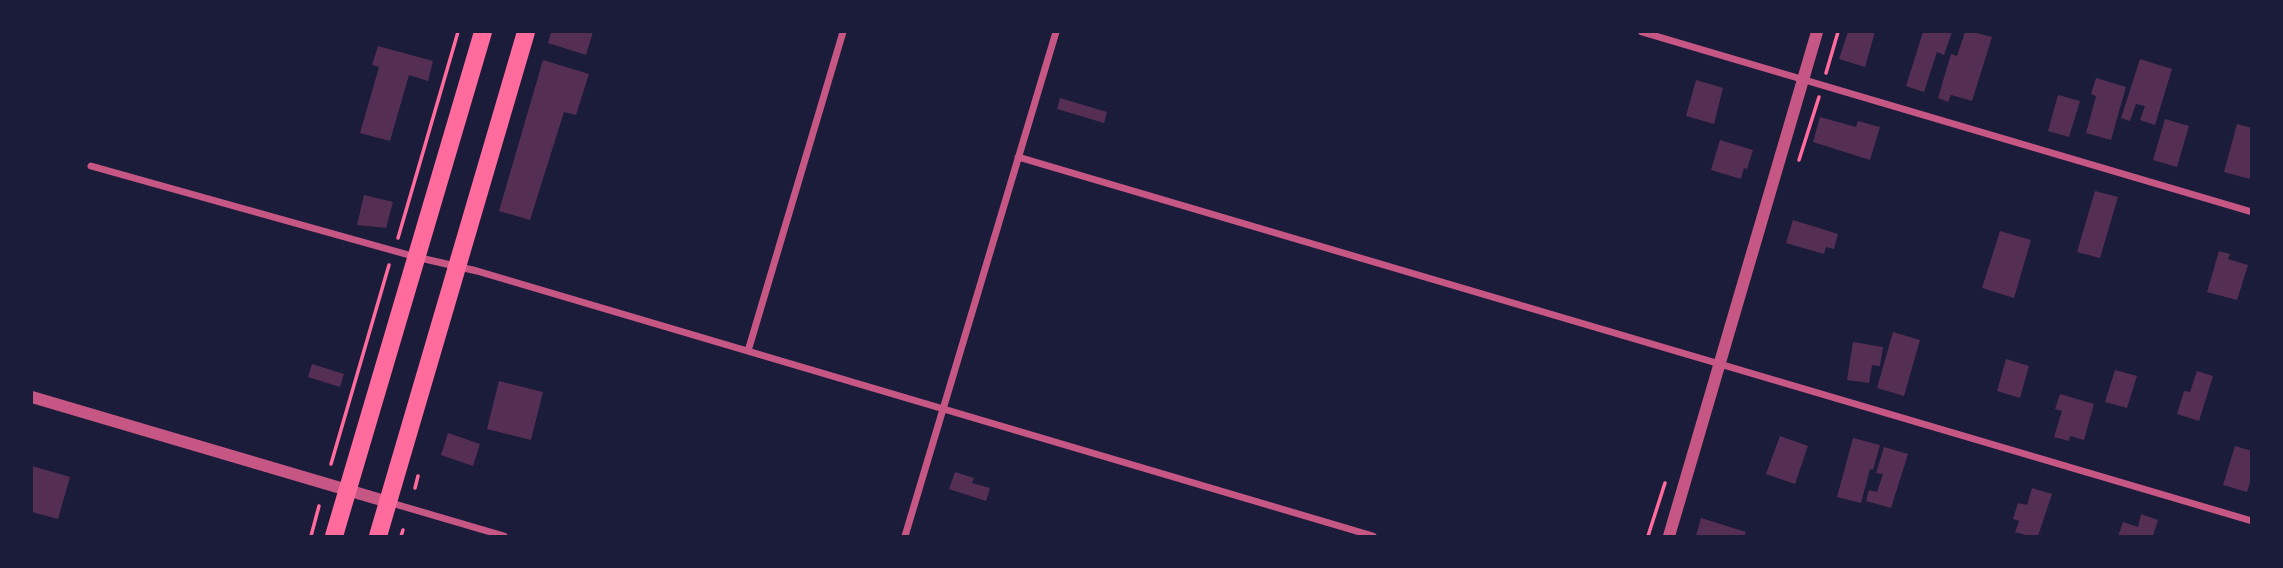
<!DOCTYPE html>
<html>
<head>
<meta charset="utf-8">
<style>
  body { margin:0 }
  #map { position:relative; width:2283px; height:568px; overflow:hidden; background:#1b1b3a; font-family:"Sofia Sans Condensed",sans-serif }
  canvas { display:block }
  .frame { position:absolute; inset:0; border:33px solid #1b1b3a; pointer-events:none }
</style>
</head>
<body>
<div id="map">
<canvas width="2283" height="568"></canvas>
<div class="frame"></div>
</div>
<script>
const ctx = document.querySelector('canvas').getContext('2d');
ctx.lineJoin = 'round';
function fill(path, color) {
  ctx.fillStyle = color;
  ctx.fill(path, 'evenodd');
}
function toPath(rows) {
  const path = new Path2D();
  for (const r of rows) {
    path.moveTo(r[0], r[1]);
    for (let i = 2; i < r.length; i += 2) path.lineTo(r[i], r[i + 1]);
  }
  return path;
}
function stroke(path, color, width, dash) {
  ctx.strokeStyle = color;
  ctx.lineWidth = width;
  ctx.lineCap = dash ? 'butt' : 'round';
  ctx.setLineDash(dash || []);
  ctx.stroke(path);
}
const building = toPath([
  [551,32,593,32,586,55,548,43],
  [1848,32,1875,32,1865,67,1839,59],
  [1923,32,1952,32,1944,55,1937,52,1924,92,1906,86],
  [1965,32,1973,32,1992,37,1972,101,1951,95,1948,102,1938,98,1951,54,1957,56],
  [378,46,433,61,428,81,409,75,390,141,360,133,379,67,372,65],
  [2140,59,2172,69,2155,125,2140,120,2145,106,2136,104,2130,121,2121,118],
  [543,60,589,74,576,115,564,112,530,220,499,211],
  [2096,78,2126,87,2111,140,2086,133,2096,96,2091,94],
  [1696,80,1723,88,1714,124,1686,116],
  [2058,95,2080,101,2069,137,2048,131],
  [1060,98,1107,112,1104,123,1057,109],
  [1820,117,1856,127,1858,121,1880,127,1870,160,1813,142],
  [2165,119,2189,126,2177,167,2153,160],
  [2237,124,2252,128,2250,179,2224,172],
  [1720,140,1753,150,1747,169,1744,168,1741,179,1711,170],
  [2095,191,2118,197,2100,258,2077,252],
  [364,195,393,202,386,228,357,225],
  [1793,220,1838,234,1834,249,1826,247,1824,254,1786,243],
  [2000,231,2031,240,2014,298,1982,288],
  [2219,251,2230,254,2228,259,2248,265,2237,300,2207,292],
  [1893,332,1920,340,1904,396,1877,388],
  [1853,342,1883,347,1880,366,1872,365,1869,383,1847,380],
  [2006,359,2029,366,2020,398,1997,391],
  [312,364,344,374,340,387,308,377],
  [2115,370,2137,376,2127,408,2105,402],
  [2197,371,2213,376,2199,421,2177,414,2184,391,2190,392],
  [499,381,543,392,531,440,487,429],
  [2060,394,2094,404,2084,440,2070,436,2069,441,2054,437,2062,411,2055,409],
  [448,433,480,444,473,466,441,455],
  [1780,436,1808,446,1795,484,1766,474],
  [1853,438,1880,445,1873,470,1870,469,1861,503,1837,497],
  [2235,446,2252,451,2252,476,2247,492,2223,485],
  [1884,447,1908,454,1891,508,1866,501,1869,490,1877,492,1883,474,1876,473],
  [32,466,70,477,58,519,32,512],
  [955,472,974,478,972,483,990,488,986,501,949,489],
  [2032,488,2052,494,2038,536,2029,536,2015,532,2019,521,2013,519,2018,503,2027,505],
  [2141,514,2158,520,2153,536,2118,536,2123,522,2138,527],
  [1701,518,1746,532,1744,536,1696,536]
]);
const path = toPath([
  [1826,73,1838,32],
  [1799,160,1819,97],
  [398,238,458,32],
  [331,464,389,265],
  [415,488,418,476],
  [311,536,319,506],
  [401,536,403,530],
  [1648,536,1665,483]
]);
const minor = toPath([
  [1642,32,2252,212],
  [1018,157,2252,521],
  [91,166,416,257,477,271,1373,536],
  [748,351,843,32],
  [388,502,504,536],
  [905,536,1056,32]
]);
const tertiary = toPath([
  [32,397,388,502],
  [1669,536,1817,32]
]);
const primary = toPath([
  [334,536,483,32],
  [378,536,526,32]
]);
fill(building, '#542f53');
stroke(path, '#ff6b9d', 3.5);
stroke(minor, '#c65784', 7);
stroke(tertiary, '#c65784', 12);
stroke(primary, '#ff6b9d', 18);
</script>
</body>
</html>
